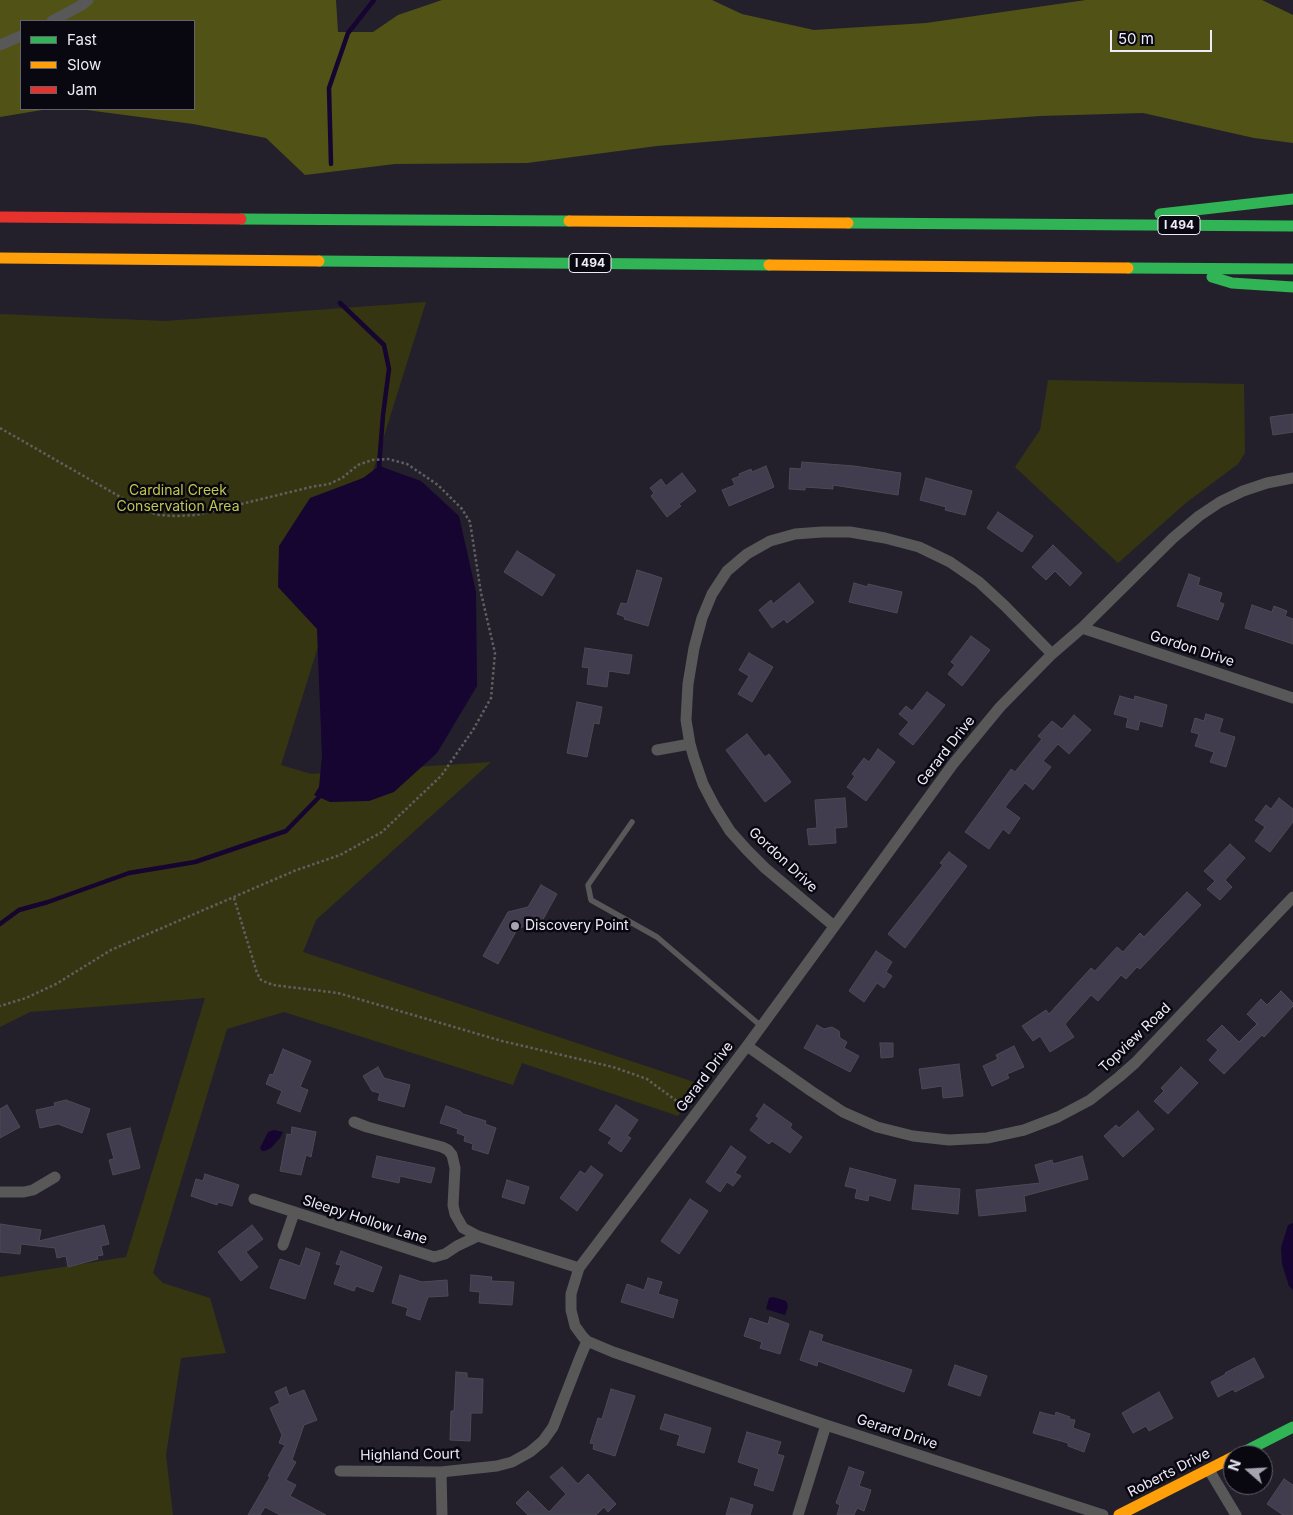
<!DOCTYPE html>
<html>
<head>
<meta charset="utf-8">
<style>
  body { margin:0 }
  #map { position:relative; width:1293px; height:1515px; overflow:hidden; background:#23202b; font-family:Inter,sans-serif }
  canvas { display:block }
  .legend { position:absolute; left:20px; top:20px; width:175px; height:90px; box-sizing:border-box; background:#090710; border:1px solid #65626d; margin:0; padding:6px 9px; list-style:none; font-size:15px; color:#eeebf9 }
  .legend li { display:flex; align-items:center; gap:10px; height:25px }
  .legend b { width:25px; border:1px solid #65626d }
  .north { position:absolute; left:1223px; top:1445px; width:50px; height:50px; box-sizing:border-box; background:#090710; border:1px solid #65626d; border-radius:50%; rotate:289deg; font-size:14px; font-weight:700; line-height:20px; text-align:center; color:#eeebf9 }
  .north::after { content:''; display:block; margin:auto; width:18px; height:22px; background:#a7a4b1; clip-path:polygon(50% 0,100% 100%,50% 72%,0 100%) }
  .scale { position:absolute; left:1110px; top:30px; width:102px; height:22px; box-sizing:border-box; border:2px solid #eeebf9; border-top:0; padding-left:6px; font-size:15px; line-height:18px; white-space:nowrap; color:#eeebf9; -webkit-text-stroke:4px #090710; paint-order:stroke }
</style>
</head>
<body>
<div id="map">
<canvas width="1293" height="1515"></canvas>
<ul class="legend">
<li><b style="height:6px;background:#30b455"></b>Fast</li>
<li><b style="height:6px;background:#ff9f0a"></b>Slow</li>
<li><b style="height:6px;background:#e5322d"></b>Jam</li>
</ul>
<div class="north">N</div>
<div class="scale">50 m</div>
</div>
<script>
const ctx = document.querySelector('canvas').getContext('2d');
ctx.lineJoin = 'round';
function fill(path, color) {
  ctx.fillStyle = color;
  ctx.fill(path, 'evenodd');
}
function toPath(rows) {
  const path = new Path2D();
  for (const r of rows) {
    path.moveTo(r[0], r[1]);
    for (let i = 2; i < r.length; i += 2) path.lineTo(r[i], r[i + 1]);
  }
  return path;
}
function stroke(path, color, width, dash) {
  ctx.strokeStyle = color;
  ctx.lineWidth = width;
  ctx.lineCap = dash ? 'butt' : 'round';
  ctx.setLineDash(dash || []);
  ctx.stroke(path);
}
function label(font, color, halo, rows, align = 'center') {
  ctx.font = font + ' Inter,sans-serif';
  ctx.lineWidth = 5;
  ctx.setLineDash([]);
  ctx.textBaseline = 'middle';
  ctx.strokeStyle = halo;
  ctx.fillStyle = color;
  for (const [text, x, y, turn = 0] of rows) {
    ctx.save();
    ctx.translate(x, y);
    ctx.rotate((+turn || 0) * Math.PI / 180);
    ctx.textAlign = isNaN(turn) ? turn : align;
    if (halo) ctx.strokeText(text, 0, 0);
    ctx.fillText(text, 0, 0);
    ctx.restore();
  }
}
const green = toPath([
  [426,302,281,765,311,774,491,762,316,920,303,952,700,1084,678,1116,522,1063,513,1085,284,1012,227,1029,153,1273,163,1283,210,1298,226,1353,181,1358,166,1455,173,1515,0,1515,0,1277,126,1257,205,998,30,1012,0,1027,0,314,165,321],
  [1048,380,1244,384,1245,453,1238,464,1187,502,1118,563,1015,467,1040,430]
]);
const forest = toPath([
  [0,0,336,0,338,32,373,32,398,15,442,0,712,0,742,14,814,30,926,23,1086,0,1262,0,1293,15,1293,143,1254,138,1143,113,1040,116,886,127,657,146,527,163,395,164,305,175,266,138,193,124,79,109,194,109,194,21,21,21,21,109,48,109,0,117]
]);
const water = toPath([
  [379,466,421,481,459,516,476,592,477,686,437,753,394,792,369,801,330,802,314,795,319,787,322,756,317,629,278,587,279,546,310,498,363,478],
  [274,1130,283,1132,280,1138,271,1148,265,1151,262,1151,260,1148,268,1132],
  [1293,1223,1293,1290,1289,1286,1282,1264,1281,1248,1288,1225],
  [773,1297,786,1301,788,1306,785,1315,766,1309,769,1298]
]);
const stream = toPath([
  [331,164,329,88,348,33,374,0],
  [340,303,384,345,389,369,383,415,379,466,382,471],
  [0,924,19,910,48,902,129,873,195,862,286,831,322,794]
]);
const building = toPath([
  [1293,414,1293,432,1273,435,1270,417,1293,414],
  [802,462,854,466,901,473,898,495,833,485,833,489,805,487,805,490,789,489,790,468,801,469,802,462],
  [766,466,774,487,729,506,722,490,735,485,732,479,740,476,739,474,751,469,752,472,766,466],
  [682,473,696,491,679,504,681,506,667,517,651,496,654,493,650,488,661,479,666,486,682,473],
  [926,478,972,491,965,515,945,510,946,507,920,500,926,478],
  [998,512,1033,536,1022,552,987,528,998,512],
  [1053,545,1082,573,1070,586,1055,571,1046,580,1032,567,1053,545],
  [517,551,555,575,542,596,504,572,517,551],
  [637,570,662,578,648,626,624,619,625,617,617,614,621,603,627,604,637,570],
  [1189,574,1200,578,1198,585,1222,593,1219,602,1224,604,1218,620,1177,606,1189,574],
  [799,583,814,602,787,623,784,619,772,628,759,610,771,600,773,604,799,583],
  [854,583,868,587,868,584,902,592,897,613,849,602,854,583],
  [1252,605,1272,612,1274,606,1287,611,1285,616,1293,619,1293,644,1245,628,1252,605],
  [971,636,990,650,962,686,948,674,955,665,951,662,971,636],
  [585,648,632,655,629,674,609,671,607,687,587,684,589,668,582,667,585,648],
  [749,653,773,667,752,702,738,694,749,676,739,670,749,653],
  [927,692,945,705,913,745,899,734,909,722,899,714,906,706,912,711,927,692],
  [1120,696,1134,700,1135,696,1167,705,1162,727,1140,721,1138,730,1126,727,1128,718,1114,714,1120,696],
  [577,702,602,707,599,724,594,723,587,757,567,753,577,702],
  [1206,714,1223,719,1219,732,1235,737,1226,767,1210,762,1214,752,1195,746,1199,734,1191,732,1195,718,1204,721,1206,714],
  [1074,715,1091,730,1069,754,1058,744,1043,761,1051,767,1033,790,1025,783,1005,807,1020,818,1009,834,1003,829,989,849,965,832,1011,769,1015,772,1042,739,1038,736,1052,721,1062,729,1074,715],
  [747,734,765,757,769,754,791,782,765,802,726,750,747,734],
  [878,749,895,762,866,801,847,787,855,776,852,774,864,758,869,762,878,749],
  [845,798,847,827,835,828,836,843,809,845,807,829,817,828,815,800,845,798],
  [1279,798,1293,809,1293,822,1270,852,1255,841,1265,827,1255,820,1266,805,1271,809,1279,798],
  [1230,844,1245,858,1225,880,1232,887,1220,900,1207,889,1215,881,1204,871,1230,844],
  [949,852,967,866,905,948,888,934,943,865,940,863,949,852],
  [541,885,557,894,541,923,518,928,498,964,483,956,508,912,528,907,541,885],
  [1187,892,1201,905,1140,969,1137,967,1126,979,1121,975,1098,1001,1091,995,1065,1024,1074,1037,1050,1052,1040,1036,1033,1041,1022,1026,1046,1010,1049,1014,1091,968,1095,971,1117,947,1123,952,1140,933,1144,937,1187,892],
  [876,951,892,962,886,972,892,976,884,988,877,983,864,1002,849,991,876,951],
  [1281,991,1293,1003,1293,1006,1264,1037,1262,1035,1224,1074,1209,1060,1218,1050,1207,1040,1222,1025,1239,1042,1257,1024,1247,1014,1261,999,1267,1005,1281,991],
  [817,1025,824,1029,832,1027,839,1031,840,1038,847,1042,844,1048,859,1056,850,1072,804,1048,817,1025],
  [880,1043,893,1043,893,1057,881,1058,880,1043],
  [1014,1046,1024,1067,1007,1074,1009,1078,992,1086,983,1066,998,1059,996,1055,1014,1046],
  [283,1049,311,1061,300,1087,308,1090,300,1112,277,1103,282,1091,266,1084,270,1074,273,1075,283,1049],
  [959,1064,963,1096,943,1098,942,1086,922,1089,919,1069,959,1064],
  [378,1067,384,1078,410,1085,404,1107,378,1100,380,1093,372,1091,363,1076,378,1067],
  [1181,1067,1198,1083,1168,1114,1154,1101,1164,1091,1161,1088,1181,1067],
  [66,1100,90,1109,82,1133,58,1124,40,1128,36,1110,55,1106,54,1103,66,1100],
  [764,1104,792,1124,790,1128,802,1137,790,1153,772,1141,769,1144,750,1130,759,1118,756,1116,764,1104],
  [7,1105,20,1127,0,1138,0,1109,7,1105],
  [616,1105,638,1120,627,1136,631,1138,621,1152,608,1143,612,1138,599,1130,616,1105],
  [446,1106,460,1111,463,1114,486,1121,485,1124,496,1128,488,1154,472,1149,473,1144,464,1141,465,1136,457,1133,458,1129,440,1123,446,1106],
  [1138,1111,1154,1129,1123,1157,1104,1136,1116,1125,1119,1128,1138,1111],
  [292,1127,316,1132,311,1157,306,1155,301,1175,280,1171,287,1134,291,1135,292,1127],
  [130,1128,140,1168,113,1175,109,1160,114,1159,107,1134,130,1128],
  [731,1146,746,1157,735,1173,741,1176,733,1186,727,1182,720,1192,706,1182,731,1146],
  [377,1156,435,1168,431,1183,400,1176,399,1183,372,1177,377,1156],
  [1082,1156,1088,1179,1024,1196,1026,1211,979,1216,976,1190,1040,1183,1035,1165,1052,1160,1053,1164,1082,1156],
  [591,1166,603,1175,577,1211,560,1198,580,1171,585,1174,591,1166],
  [850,1168,896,1180,890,1201,869,1195,868,1201,855,1198,857,1189,845,1186,850,1168],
  [205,1174,239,1185,232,1206,218,1202,217,1205,191,1196,196,1179,203,1181,205,1174],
  [507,1180,529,1187,524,1204,502,1197,507,1180],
  [915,1185,960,1189,958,1214,912,1209,915,1185],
  [690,1199,708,1211,679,1254,661,1241,690,1199],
  [0,1224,41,1230,39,1241,104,1225,109,1244,101,1246,103,1255,97,1256,98,1259,68,1267,66,1256,57,1258,55,1248,21,1244,20,1254,0,1252,0,1224],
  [252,1225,263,1239,246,1252,258,1267,241,1281,218,1252,252,1225],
  [306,1248,320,1253,305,1299,270,1288,280,1259,300,1266,306,1248],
  [341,1251,382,1267,373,1292,356,1286,354,1291,334,1284,341,1265,336,1264,341,1251],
  [400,1275,422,1282,447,1280,448,1296,428,1297,420,1320,406,1315,408,1308,392,1303,400,1275],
  [471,1275,492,1277,491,1281,514,1282,512,1305,479,1303,480,1292,470,1291,471,1275],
  [648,1278,662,1282,658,1294,678,1300,673,1318,621,1302,627,1284,644,1290,648,1278],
  [770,1317,789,1324,780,1354,760,1348,762,1342,744,1336,750,1318,768,1324,770,1317],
  [810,1331,823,1335,821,1341,912,1370,904,1392,818,1361,817,1366,800,1360,810,1331],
  [1254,1358,1264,1377,1235,1392,1233,1389,1218,1397,1211,1382,1226,1374,1225,1373,1254,1358],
  [955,1365,987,1376,980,1396,948,1385,955,1365],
  [456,1372,467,1373,467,1378,483,1379,482,1413,471,1413,470,1441,450,1440,451,1411,454,1411,456,1372],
  [286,1387,289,1396,304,1390,317,1420,304,1425,292,1460,296,1462,286,1480,296,1485,290,1496,326,1515,280,1515,265,1507,260,1515,248,1515,270,1477,268,1476,285,1445,279,1443,282,1435,270,1408,280,1403,275,1392,286,1387],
  [611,1389,635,1396,615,1456,593,1449,594,1444,590,1443,598,1418,602,1419,611,1389],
  [1159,1392,1173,1418,1149,1431,1146,1426,1133,1433,1122,1413,1159,1392],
  [1040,1412,1055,1416,1056,1412,1070,1417,1069,1419,1075,1420,1073,1428,1090,1434,1084,1452,1068,1446,1068,1443,1033,1433,1040,1412],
  [665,1414,711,1428,704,1453,677,1445,680,1435,660,1429,665,1414],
  [747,1432,781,1442,777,1454,784,1456,773,1491,754,1485,759,1469,738,1462,747,1432],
  [562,1467,578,1484,588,1474,616,1504,608,1512,604,1507,596,1515,528,1515,516,1503,528,1491,549,1512,566,1494,550,1477,562,1467],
  [849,1467,864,1472,859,1486,871,1490,864,1511,857,1508,854,1515,837,1515,840,1505,836,1503,849,1467],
  [1284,1479,1293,1485,1293,1515,1283,1515,1267,1504,1284,1479],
  [731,1498,753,1505,750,1515,726,1515,731,1498]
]);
const path = toPath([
  [0,428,143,510,159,515,175,516,196,515,311,487,329,484,342,478,358,465,372,460,388,459,407,464,438,485,462,509,470,522,481,593,495,653,491,698,473,730,441,776,382,832,340,855,294,871,111,950,56,984,26,998,0,1006],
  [234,898,257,973,261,980,273,985,338,993,502,1041,613,1067,647,1079,686,1108]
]);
const lane = toPath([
  [632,822,588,885,591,900,657,937,761,1026]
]);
const street = toPath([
  [52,21,80,6,88,0],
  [0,45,21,36],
  [1082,628,1293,698],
  [657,750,690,744],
  [834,926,765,868,747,850,730,831,715,807,703,784,694,758,690,744,686,720,688,684,694,648,702,618,712,594,727,571,747,554,770,541,795,534,822,532,850,532,885,538,919,547,950,562,979,582,1005,606,1052,654],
  [747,1046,811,1091,843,1112,877,1127,913,1136,949,1140,987,1138,1024,1130,1058,1117,1090,1100,1119,1077,1135,1063,1293,897],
  [354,1122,367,1127,442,1147,448,1150,452,1155,455,1168,453,1205,455,1214,463,1228,478,1236],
  [0,1192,24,1192,33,1190,55,1177],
  [254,1199,434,1257,445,1254,457,1246,478,1236,579,1268],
  [283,1245,294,1213],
  [1209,1470,1236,1515],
  [340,1471,441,1472,497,1466,512,1462,530,1452,543,1441,553,1427,579,1360,587,1341],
  [441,1472,442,1515],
  [798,1515,826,1425],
  [1103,1515,826,1425,613,1352,587,1341,583,1337,575,1326,571,1310,571,1294,579,1268,747,1046,953,764,1000,707,1052,654,1082,628,1173,538,1199,516,1220,502,1243,491,1267,483,1293,478]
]);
const fast = toPath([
  [1160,214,1293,199],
  [241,219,569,221],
  [848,223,1293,226],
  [319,261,769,265],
  [1128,268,1293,269],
  [1212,277,1232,283,1293,287],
  [1238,1455,1293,1427]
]);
const slow = toPath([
  [569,221,848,223],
  [0,258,319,261],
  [769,265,1128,268],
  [1119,1515,1233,1457]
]);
const jam = toPath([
  [0,217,241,219]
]);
const markers = [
  [515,926,5,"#a7a4b1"]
];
const shields = [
  [1179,225,42],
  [590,263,42]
];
const shieldNames = [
  ["I 494",1179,225],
  ["I 494",590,263]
];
const parkNames = [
  ["Cardinal Creek",178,491],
  ["Conservation Area",178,507]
];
const streetNames = [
  ["Gordon Drive",1192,649,18],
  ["Gerard Drive",946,751,-52],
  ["Gordon Drive",783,860,43],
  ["Topview Road",1135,1038,-44],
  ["Gerard Drive",705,1077,-53],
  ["Sleepy Hollow Lane",365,1220,18],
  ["Gerard Drive",897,1432,18],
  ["Highland Court",410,1455,-1],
  ["Roberts Drive",1169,1473,-27]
];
const poiNames = [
  ["Discovery Point",525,926]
];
fill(green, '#353611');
fill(forest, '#505315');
fill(water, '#160431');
stroke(stream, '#160431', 4.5);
fill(building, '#413c4e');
stroke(building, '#4d4a55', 1);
stroke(path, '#605f61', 2.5, [2.5, 2.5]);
stroke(lane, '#595859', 5.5);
stroke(street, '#595859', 11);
stroke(fast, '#30b455', 11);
stroke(slow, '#ff9f0a', 11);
stroke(jam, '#e5322d', 11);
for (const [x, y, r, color] of markers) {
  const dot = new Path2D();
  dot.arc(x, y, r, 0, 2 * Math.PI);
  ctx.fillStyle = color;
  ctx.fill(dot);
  stroke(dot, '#090710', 2);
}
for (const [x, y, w] of shields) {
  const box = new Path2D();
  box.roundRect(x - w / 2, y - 9.5, w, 19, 4);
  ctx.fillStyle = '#090710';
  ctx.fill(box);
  stroke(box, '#eeebf9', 1);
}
label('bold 12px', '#eeebf9', null, shieldNames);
label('14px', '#c0c74d', '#090710', parkNames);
label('14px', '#eeebf9', '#090710', streetNames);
label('14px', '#eeebf9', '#090710', poiNames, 'left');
</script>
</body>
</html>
